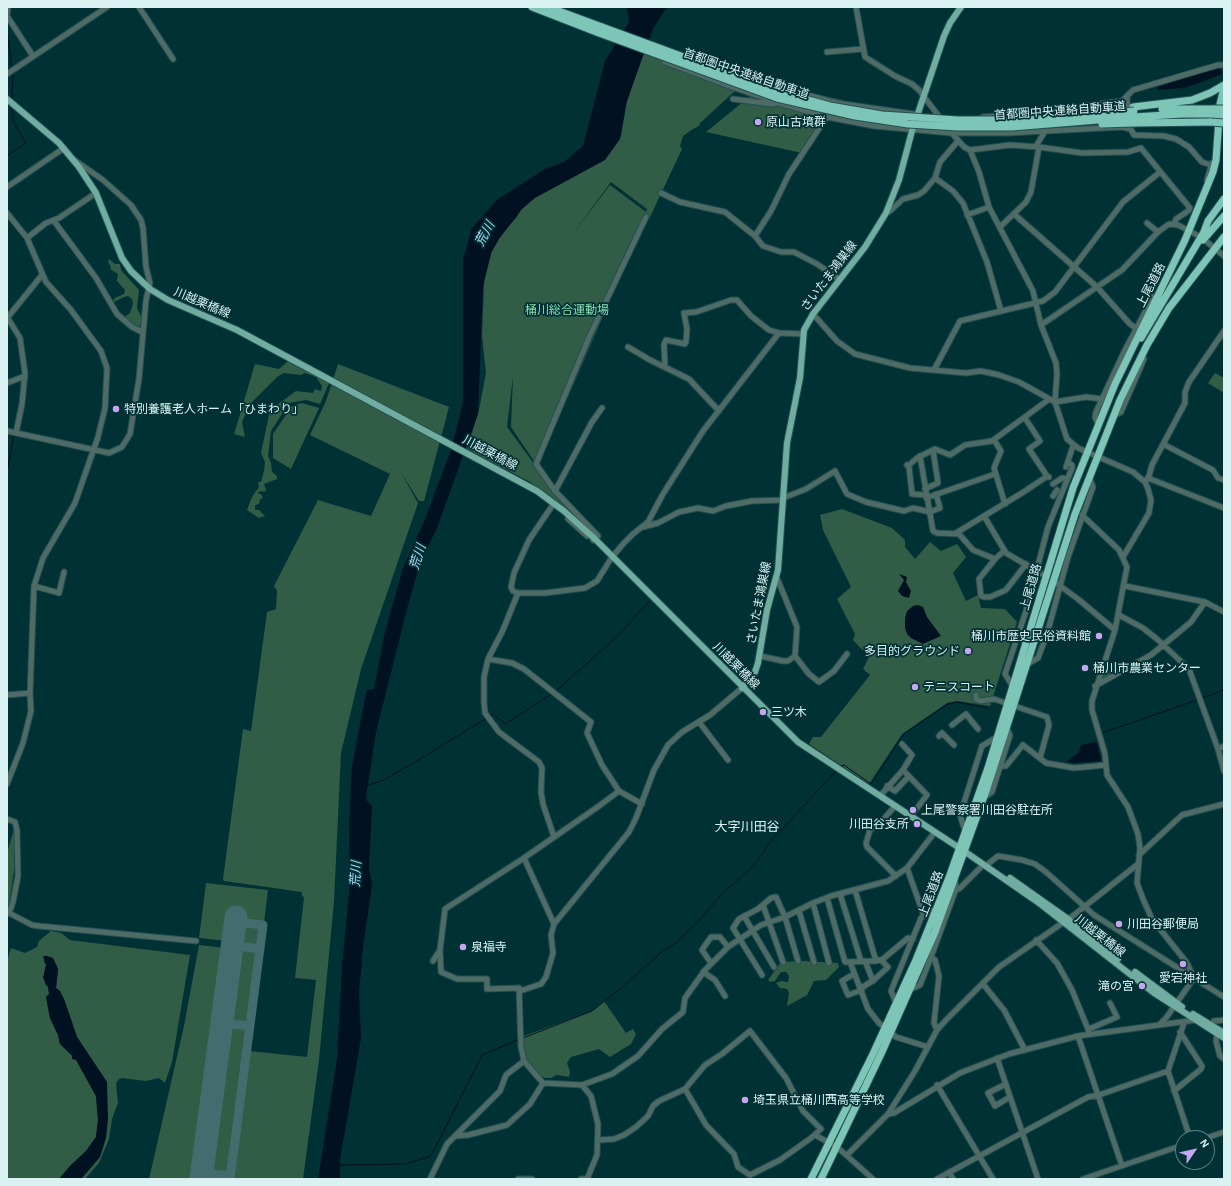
<!DOCTYPE html>
<html>
<head>
<meta charset="utf-8">
<style>
  body { margin:0 }
  #map { position:relative; width:1231px; height:1186px; overflow:hidden; background:#003134; font-family:"Alegreya Sans",sans-serif }
  canvas { display:block }
  .frame { position:absolute; inset:0; border:8px solid #daf1f2; pointer-events:none }
  .north { position:absolute; left:1175px; top:1130px; width:40px; height:40px; box-sizing:border-box; background:#003134; border:1px solid #577e80; border-radius:50%; rotate:56deg; font-size:11px; font-weight:700; line-height:16px; text-align:center; color:#daf1f2 }
  .north::after { content:''; display:block; margin:auto; width:14px; height:18px; background:#c5a7f1; clip-path:polygon(50% 0,100% 100%,50% 72%,0 100%) }
</style>
</head>
<body>
<div id="map">
<canvas width="1231" height="1186"></canvas>
<div class="frame"></div>
<div class="north">N</div>
</div>
<script>
const ctx = document.querySelector('canvas').getContext('2d');
ctx.lineJoin = 'round';
function fill(path, color) {
  ctx.fillStyle = color;
  ctx.fill(path, 'evenodd');
}
function toPath(rows) {
  const path = new Path2D();
  for (const r of rows) {
    path.moveTo(r[0], r[1]);
    for (let i = 2; i < r.length; i += 2) path.lineTo(r[i], r[i + 1]);
  }
  return path;
}
function stroke(path, color, width, dash) {
  ctx.strokeStyle = color;
  ctx.lineWidth = width;
  ctx.lineCap = dash ? 'butt' : 'round';
  ctx.setLineDash(dash || []);
  ctx.stroke(path);
}
function label(font, color, halo, rows, align = 'center') {
  ctx.font = font + ' "Alegreya Sans","Noto Sans JP",sans-serif';
  ctx.lineWidth = 3.5;
  ctx.setLineDash([]);
  ctx.textBaseline = 'middle';
  ctx.strokeStyle = halo;
  ctx.fillStyle = color;
  for (const [text, x, y, turn = 0] of rows) {
    ctx.save();
    ctx.translate(x, y);
    ctx.rotate((+turn || 0) * Math.PI / 180);
    ctx.textAlign = isNaN(turn) ? turn : align;
    if (halo) ctx.strokeText(text, 0, 0);
    ctx.fillText(text, 0, 0);
    ctx.restore();
  }
}
const green = toPath([
  [645,50,735,91,700,123,699,126,693,129,683,136,680,146,682,149,650,217,643,225,636,240,538,466,634,241,536,464,511,427,513,376,507,427,568,510,530,482,467,449,479,410,486,373,482,336,484,282,492,250,500,236,516,218,524,205,537,195,606,157,621,136,627,101],
  [611,182,647,209,646,212,610,185,569,239],
  [765,84,843,100,802,153,706,132],
  [109,259,115,264,120,264,121,270,139,290,137,308,141,316,141,322,139,329,123,318,130,313,133,304,132,299,128,296,124,297,112,303,115,298,124,294,125,290,117,281,118,274,110,269,111,267,108,262],
  [288,361,329,383,320,404,306,400,289,403,271,431,268,456,271,463,272,472,277,476,277,479,264,484,266,490,264,492,261,491,257,493,261,494,263,498,260,499,259,504,255,505,255,510,259,510,265,516,259,518,247,510,252,497,259,487,258,482,261,482,264,471,265,462,261,453,270,410,296,391,313,393,315,389,321,391,322,386,316,377,305,373,301,375,284,373,277,377,250,404,242,422,245,437,234,434,255,364,279,369],
  [338,364,449,407,424,501,419,501,400,471,418,503,361,669,341,753,334,901,319,1060,303,1179,232,1179,249,1051,307,1057,316,980,295,978,304,897,302,896,302,892,224,881,223,879,243,729,251,731,267,612,276,609,277,591,274,586,318,500,371,516,390,474,310,435,326,401],
  [1215,373,1224,378,1224,393,1208,383],
  [302,403,319,408,291,469,273,458,273,434,292,406],
  [842,509,892,528,905,540,905,547,915,559,930,542,941,551,957,544,966,557,953,573,966,601,978,595,981,608,1005,609,1017,622,990,706,957,701,947,703,902,734,869,784,809,744,813,737,821,737,870,675,863,669,869,657,853,640,855,634,837,599,851,587,823,530,820,515],
  [1106,659,1114,668,1112,674,1101,682],
  [13,822,15,831,14,870,10,900,7,910,7,866,8,850,13,832],
  [206,883,268,890,264,923,242,920,242,916,229,915,227,941,199,938],
  [242,925,260,927,258,945,240,942],
  [51,931,61,933,70,940,190,955,172,1062,165,1083,159,1078,146,1081,122,1078,119,1079,116,1083,118,1103,112,1119,109,1139,99,1163,85,1179,81,1179,94,1164,107,1082,77,1037,64,999,56,988,58,969,43,960,46,965,44,974,45,984,48,987,49,994,46,997,50,1018,58,1035,60,1044,72,1056,72,1059,76,1059,96,1096,98,1120,96,1137,86,1151,71,1165,59,1179,7,1179,7,961,11,948,25,953,37,947,39,941],
  [199,945,225,948,195,1179,149,1179,184,1026],
  [239,949,257,952,246,1023,229,1019],
  [804,961,838,963,839,967,826,980,814,981,807,995,787,1006,789,993,787,989,780,988,776,983,781,981,788,982,789,976,786,972,781,972,775,981,770,982,768,980,781,962],
  [604,1001,626,1033,633,1029,636,1034,631,1044,610,1057,599,1049,571,1057,567,1063,570,1072,569,1077,557,1075,551,1078,545,1078,530,1070,524,1061,521,1037,592,1011],
  [227,1026,246,1029,228,1172,209,1170]
]);
const water = toPath([
  [627,7,667,7,654,27,640,64,626,104,620,139,605,160,535,198,522,209,499,239,491,253,483,286,478,414,437,528,420,563,407,609,376,732,366,797,367,801,372,806,369,869,372,885,363,947,359,993,361,1038,340,1160,340,1179,318,1179,337,1059,342,967,350,882,349,826,352,766,366,693,367,690,374,689,384,636,403,568,425,519,451,450,463,402,463,259,472,228,498,199,545,169,564,162,583,146,605,61,629,22],
  [1220,68,1222,74,1199,83,1183,88,1157,90,1158,87,1213,69,1214,70],
  [899,574,907,577,906,582,911,591,909,598,902,596,898,591,904,580],
  [918,605,923,607,927,617,941,636,923,644,911,638,907,634,905,628,905,618,907,611,913,606],
  [1095,742,1097,743,1101,759,1100,761,1072,763,1067,761,1079,752,1081,745],
  [43,956,47,956,53,958,56,964,58,969,56,988,60,991,64,999,77,1037,107,1082,108,1119,106,1138,100,1157,81,1179,59,1179,71,1165,86,1151,96,1137,98,1120,96,1096,76,1060,72,1059,72,1055,60,1044,58,1035,50,1018,46,997,49,994,48,987,43,978,46,965]
]);
const stream = toPath([
  [7,30,12,69],
  [12,99,13,72],
  [7,156,26,143,14,123,11,106],
  [7,218,27,244],
  [7,301,8,314],
  [60,302,72,316],
  [79,325,92,343],
  [7,472,14,435],
  [46,548,66,514],
  [33,581,39,561],
  [27,691,28,670],
  [556,691,619,635,649,601],
  [1202,698,1224,690],
  [489,716,493,714,505,724,552,694],
  [1102,733,1197,700],
  [19,747,27,718],
  [840,766,844,765,871,784,904,734,948,704,957,702,988,708],
  [366,786,384,780,420,759,487,718],
  [523,1038,592,1011,620,989,664,950,673,945,697,923,720,896,756,863,770,842,837,770],
  [340,1165,405,1164,428,1157,432,1154,482,1055,519,1039]
]);
const taxiway = toPath([
  [232,945,260,949],
  [222,1023,250,1026],
  [202,1173,230,1176],
  [230,1179,263,925,236,922]
]);
const runway = toPath([
  [201,1179,236,917]
]);
const minor = toPath([
  [139,7,173,59],
  [856,7,865,57,895,76,912,84,919,90,941,119],
  [7,15,8,7],
  [7,16,33,56],
  [827,52,862,49],
  [669,55,665,62,729,86,779,103,827,117,874,126,951,133,1008,133,1122,127,1130,129],
  [697,58,765,83,837,103,913,114],
  [7,74,107,7],
  [1127,98,1128,114],
  [733,99,772,104,776,103],
  [983,117,1033,113,1122,101,1133,90,1218,65,1224,65],
  [1129,126,1134,135,1164,136,1176,139,1189,147,1202,162,1211,165],
  [950,131,964,147,970,150,979,172,989,207,1033,291,1041,325,1056,363,1057,373,1055,402,1067,439,1078,448,1133,472,1145,482,1148,489,1151,500,1149,513,1123,557],
  [1036,146,1046,130],
  [970,150,1010,145,1039,147,1082,153,1128,152,1141,148,1190,208,1188,211,1176,219,1174,224],
  [935,178,953,191,963,203,987,262,1001,311],
  [1207,180,1212,163],
  [7,187,64,148],
  [661,193,680,202,725,212,755,236,763,246,781,252,794,252,817,264,839,279],
  [7,213,27,238,46,282,71,310,101,351,107,368,105,408,98,437,75,503,43,558,34,586,30,693,31,711,23,743,7,784],
  [886,213,890,211,903,199,918,195,924,191,935,178,940,162,958,141],
  [1014,214,1097,287,1130,324,1137,329],
  [967,215,989,207],
  [54,221,96,278,117,314,132,327,142,332],
  [1147,223,1158,232],
  [1000,227,1026,202,1031,192,1039,147],
  [755,236,771,211,789,174,828,115],
  [27,238,46,223,59,218,96,193],
  [1207,242,1224,256],
  [813,314,837,341,855,354,910,368,966,373,981,371,999,375,1019,382,1055,402,1086,397,1102,399],
  [7,317,20,338,25,373,22,404,16,433],
  [8,317,42,275],
  [1041,325,1122,270,1158,232,1169,224,1178,225,1197,235],
  [628,347,650,360,689,379,719,411],
  [665,367,664,344,666,340,685,344,686,342,687,329,684,313,696,312,731,300,737,300,751,316,769,330,779,333,803,334],
  [934,370,960,321,1043,301,1055,292,1123,202,1160,172],
  [7,383,25,376],
  [1113,416,1121,412,1144,359],
  [1025,418,1040,441,1029,449,1047,476],
  [1098,424,1095,417,1096,412,1124,352,1153,297],
  [7,431,109,453,122,447,130,434,139,379,146,300,150,283,146,267,143,228,141,220,131,205,103,180,73,159],
  [994,440,1001,451,994,468,1005,504],
  [1163,444,1213,470,1218,478,1224,480],
  [920,456,933,531,937,533,959,534,973,550,995,559],
  [907,465,909,467,912,494,926,495],
  [908,466,917,458,935,449,950,455,965,445,992,441,1048,400],
  [1066,467,1073,446],
  [1148,478,1224,508],
  [1145,482,1149,476,1152,465,1185,403,1185,392,1189,382,1224,331],
  [1053,484,1062,478,1067,479],
  [925,489,938,483,933,450],
  [555,491,592,422,602,408],
  [1053,496,1057,490],
  [783,498,806,489,835,471,847,494,866,502,904,511,913,508,930,512,940,508,936,494],
  [926,498,995,474],
  [552,506,529,540,514,573,511,587,513,591,518,593,545,593,585,588,597,581,612,557,624,543,633,534,648,522,663,494,703,431,779,333],
  [1082,515,1119,550,1127,567,1115,630,1092,701,1092,710,1105,754,1107,775,1128,807,1138,834,1140,848,1137,883,1143,899,1152,919,1187,963,1194,978,1166,1018,1160,1024],
  [984,516,1006,553,1042,574],
  [568,519,587,536],
  [643,527,658,523,679,512,698,508,713,511,726,506,752,501,783,500],
  [956,533,1022,493,1046,477,1049,477],
  [593,540,598,536,555,491,536,464,590,335,646,217],
  [1004,551,995,559,979,579,981,596,984,597,990,597,1006,590,1026,564],
  [1056,583,1078,599,1115,630],
  [34,586,59,593,64,572],
  [1125,586,1205,602,1224,612],
  [518,593,503,630,488,659,484,677,484,702,485,713,499,732,539,762,542,768,541,792,543,804,554,837],
  [1119,615,1143,628,1157,639,1189,669,1218,749,1224,771],
  [760,656,783,661,788,661,795,656,797,627,777,578],
  [795,656,809,674,819,682,834,671,847,654],
  [488,659,512,663,524,669,591,722,587,733,602,765,619,791,642,804],
  [1026,665,1038,658,1047,634,1068,557,1093,487,1089,477],
  [1095,686,1151,655,1191,622,1205,602],
  [1013,687,1005,674,1026,611,1048,527,1072,468,1072,465,1068,462],
  [7,695,30,693],
  [976,695,976,699,980,701,994,699,1047,717,1049,725,1040,758],
  [699,722,728,760],
  [952,725,966,714,978,729],
  [939,736,942,733,954,745],
  [1218,749,1224,746],
  [1000,766,1006,766,1023,745,1046,763,1074,768,1106,765],
  [903,770,927,795,911,816],
  [887,786,895,791,909,776],
  [619,791,599,806,521,860,445,909,440,950,441,972,457,979,487,979,487,989,519,988,521,1047,524,1061,543,1083,582,1085,612,1074,638,1056,662,1029,683,1012,685,998,705,970,728,947,761,925,785,917,813,903,831,896,888,881,907,868,935,832],
  [880,796,903,770,912,755,902,744],
  [983,798,992,792,1010,735,1006,727],
  [895,806,882,821,870,830,866,843,867,847,896,876],
  [7,819,15,822,17,830,18,876,13,902,9,913,32,925,39,926,196,941],
  [965,831,960,815,982,746,997,737],
  [1139,855,1182,815,1224,804],
  [524,858,554,924],
  [988,864,998,856,1022,860,1035,864,1046,872,1094,915,1224,997],
  [956,889,959,889,983,865],
  [855,890,876,961],
  [840,894,861,961],
  [827,898,845,962,876,961,883,959,908,938,913,939],
  [813,903,829,963],
  [763,905,783,962],
  [799,911,814,962],
  [744,916,774,967],
  [924,916,937,908],
  [1036,940,1057,963,1072,990,1090,1034],
  [931,957,935,960,939,976,934,1023,937,1030],
  [433,961,440,950],
  [865,961,873,981],
  [850,962,868,1009,879,1023,896,1037,928,1047],
  [711,963,702,950,711,937,720,937,728,947],
  [703,972,715,980,725,996],
  [854,974,842,981,848,995,862,990],
  [762,975,733,928,739,919,758,909,771,898,776,897,785,917,798,961],
  [983,984,1004,1010,1025,1050],
  [861,988,874,980,888,967,881,960],
  [909,990,920,985,931,957,956,889,955,880],
  [520,991,541,984,546,977,553,953,551,935,554,924,629,832,636,818,654,770,668,745,682,732,710,715,742,688],
  [896,1003,891,991,921,918,924,916,907,868],
  [1214,1021,1224,1020],
  [1184,1023,1168,1071,1190,1138],
  [1089,1029,1117,1017,1110,1003],
  [1217,1033,1216,1041,1220,1056,1224,1059],
  [1078,1036,1122,1166],
  [997,1058,1038,1179],
  [1006,1084,988,1093,995,1106,1010,1097],
  [582,1085,591,1096,598,1124,597,1155,587,1179],
  [937,1085,993,1179],
  [1174,1091,1201,1069,1202,1066,1180,1032],
  [888,1114,894,1113,960,1073,1009,1054,1078,1036,1196,1020],
  [815,1135,837,1147,873,1179],
  [456,1136,468,1135,507,1125,530,1104,543,1083],
  [1206,1138,1224,1132],
  [599,1140,614,1139,624,1135,636,1127,648,1116,653,1106,659,1101,685,1089,705,1065,722,1054,750,1031,786,1078,803,1111,821,1129,811,1138,780,1160,750,1175,738,1167,734,1154,706,1125,685,1089],
  [847,1155,888,1114,915,1071,937,1030,946,1020,999,967,1074,915,1138,864],
  [949,1172,953,1179],
  [430,1179,447,1144,500,1091,506,1075,524,1061],
  [518,1179,532,1179],
  [581,1179,587,1179],
  [937,1179,1088,1097,1099,1095,1168,1071],
  [1083,1179,1183,1145]
]);
const major = toPath([
  [7,99,59,143,79,167,96,193,122,258,131,271,150,289,168,300,237,330,537,491,564,511,595,539,798,742,964,851,1039,903,1154,993,1224,1038],
  [742,688,755,672,758,663,767,610,778,570,787,443,800,378,804,330,813,314,865,247,886,213,899,180,912,131,944,36,950,23,961,7],
  [1010,878,1068,919,1118,959],
  [1135,972,1182,1007],
  [1193,1014,1224,1033]
]);
const highway = toPath([
  [532,7,599,33],
  [548,7,602,27],
  [1133,107,1192,100,1210,93,1224,85],
  [1162,109,1214,109],
  [1134,117,1182,114,1212,114],
  [1134,123,1211,122],
  [1203,240,1224,216],
  [1141,338,1204,232,1208,221,1224,199],
  [811,1179,873,1054,916,960,950,875,988,768,1073,488,1115,384,1185,240,1213,172,1216,160,1220,104,1224,88],
  [821,1179,881,1054,935,932,987,788,1075,514,1120,400,1147,345,1169,308,1224,237]
]);
const highwayBridge = toPath([
  [602,27,779,92,830,106,882,115,958,120,1021,120,1134,111],
  [599,33,777,98,855,116,908,124,958,127,1012,127,1134,117],
  [1214,109,1224,109],
  [1212,114,1224,115],
  [1211,122,1224,123],
  [1102,124,1134,123]
]);
const markers = [
  [758,122,4,"#c5a7f1"],
  [116,409,4,"#c5a7f1"],
  [1099,636,4,"#c5a7f1"],
  [968,651,4,"#c5a7f1"],
  [1085,668,4,"#c5a7f1"],
  [915,687,4,"#c5a7f1"],
  [763,712,4,"#c5a7f1"],
  [913,810,4,"#c5a7f1"],
  [917,824,4,"#c5a7f1"],
  [1119,924,4,"#c5a7f1"],
  [463,947,4,"#c5a7f1"],
  [1183,964,4,"#c5a7f1"],
  [1142,986,4,"#c5a7f1"],
  [745,1100,4,"#c5a7f1"]
];
const streetNames = [
  ["首都圏中央連絡自動車道",746,74,19],
  ["首都圏中央連絡自動車道",1060,111,-4],
  ["さいたま鴻巣線",829,276,-53],
  ["上尾道路",1151,285,-63],
  ["川越栗橋線",202,303,23],
  ["川越栗橋線",490,453,28],
  ["上尾道路",1031,587,-74],
  ["さいたま鴻巣線",759,603,-79],
  ["川越栗橋線",736,666,45],
  ["上尾道路",931,894,-69],
  ["川越栗橋線",1100,936,38]
];
const poiNames = [
  ["原山古墳群",766,122],
  ["特別養護老人ホーム「ひまわり」",124,409],
  ["桶川市歴史民俗資料館",1091,636,"right"],
  ["多目的グラウンド",960,651,"right"],
  ["桶川市農業センター",1093,668],
  ["テニスコート",923,687],
  ["三ツ木",771,712],
  ["上尾警察署川田谷駐在所",921,810],
  ["川田谷支所",909,824,"right"],
  ["川田谷郵便局",1127,924],
  ["泉福寺",471,947],
  ["愛宕神社",1183,978,"center"],
  ["滝の宮",1134,986,"right"],
  ["埼玉県立桶川西高等学校",753,1100]
];
const parkNames = [
  ["桶川総合運動場",567,310]
];
const waterNames = [
  ["荒川",485,234,-62],
  ["荒川",418,557,-72],
  ["荒川",356,874,-87]
];
const neighbourhoodNames = [
  ["大字川田谷",747,827]
];
fill(green, '#315d47');
fill(water, '#012');
stroke(stream, '#012', 1);
stroke(taxiway, '#426c6e', 9);
stroke(runway, '#426c6e', 23);
stroke(minor, '#235052', 7);
stroke(major, '#235052', 8);
stroke(highway, '#235052', 9);
stroke(minor, '#4f6b65', 5);
stroke(major, '#70aca0', 6);
stroke(highway, '#7dc5b7', 7);
stroke(highwayBridge, '#235052', 9, []);
stroke(highwayBridge, '#7dc5b7', 7);
for (const [x, y, r, color] of markers) {
  const dot = new Path2D();
  dot.arc(x, y, r, 0, 2 * Math.PI);
  ctx.fillStyle = color;
  ctx.fill(dot);
  stroke(dot, '#003134', 1.5);
}
label('12px', '#daf1f2', '#003134', streetNames);
label('12px', '#daf1f2', '#003134', poiNames, 'left');
label('12px', '#87deb1', '#003134', parkNames);
label('italic 13px', '#aed8f9', '#003134', waterNames);
label('13px', '#daf1f2', '#003134', neighbourhoodNames);
</script>
</body>
</html>
